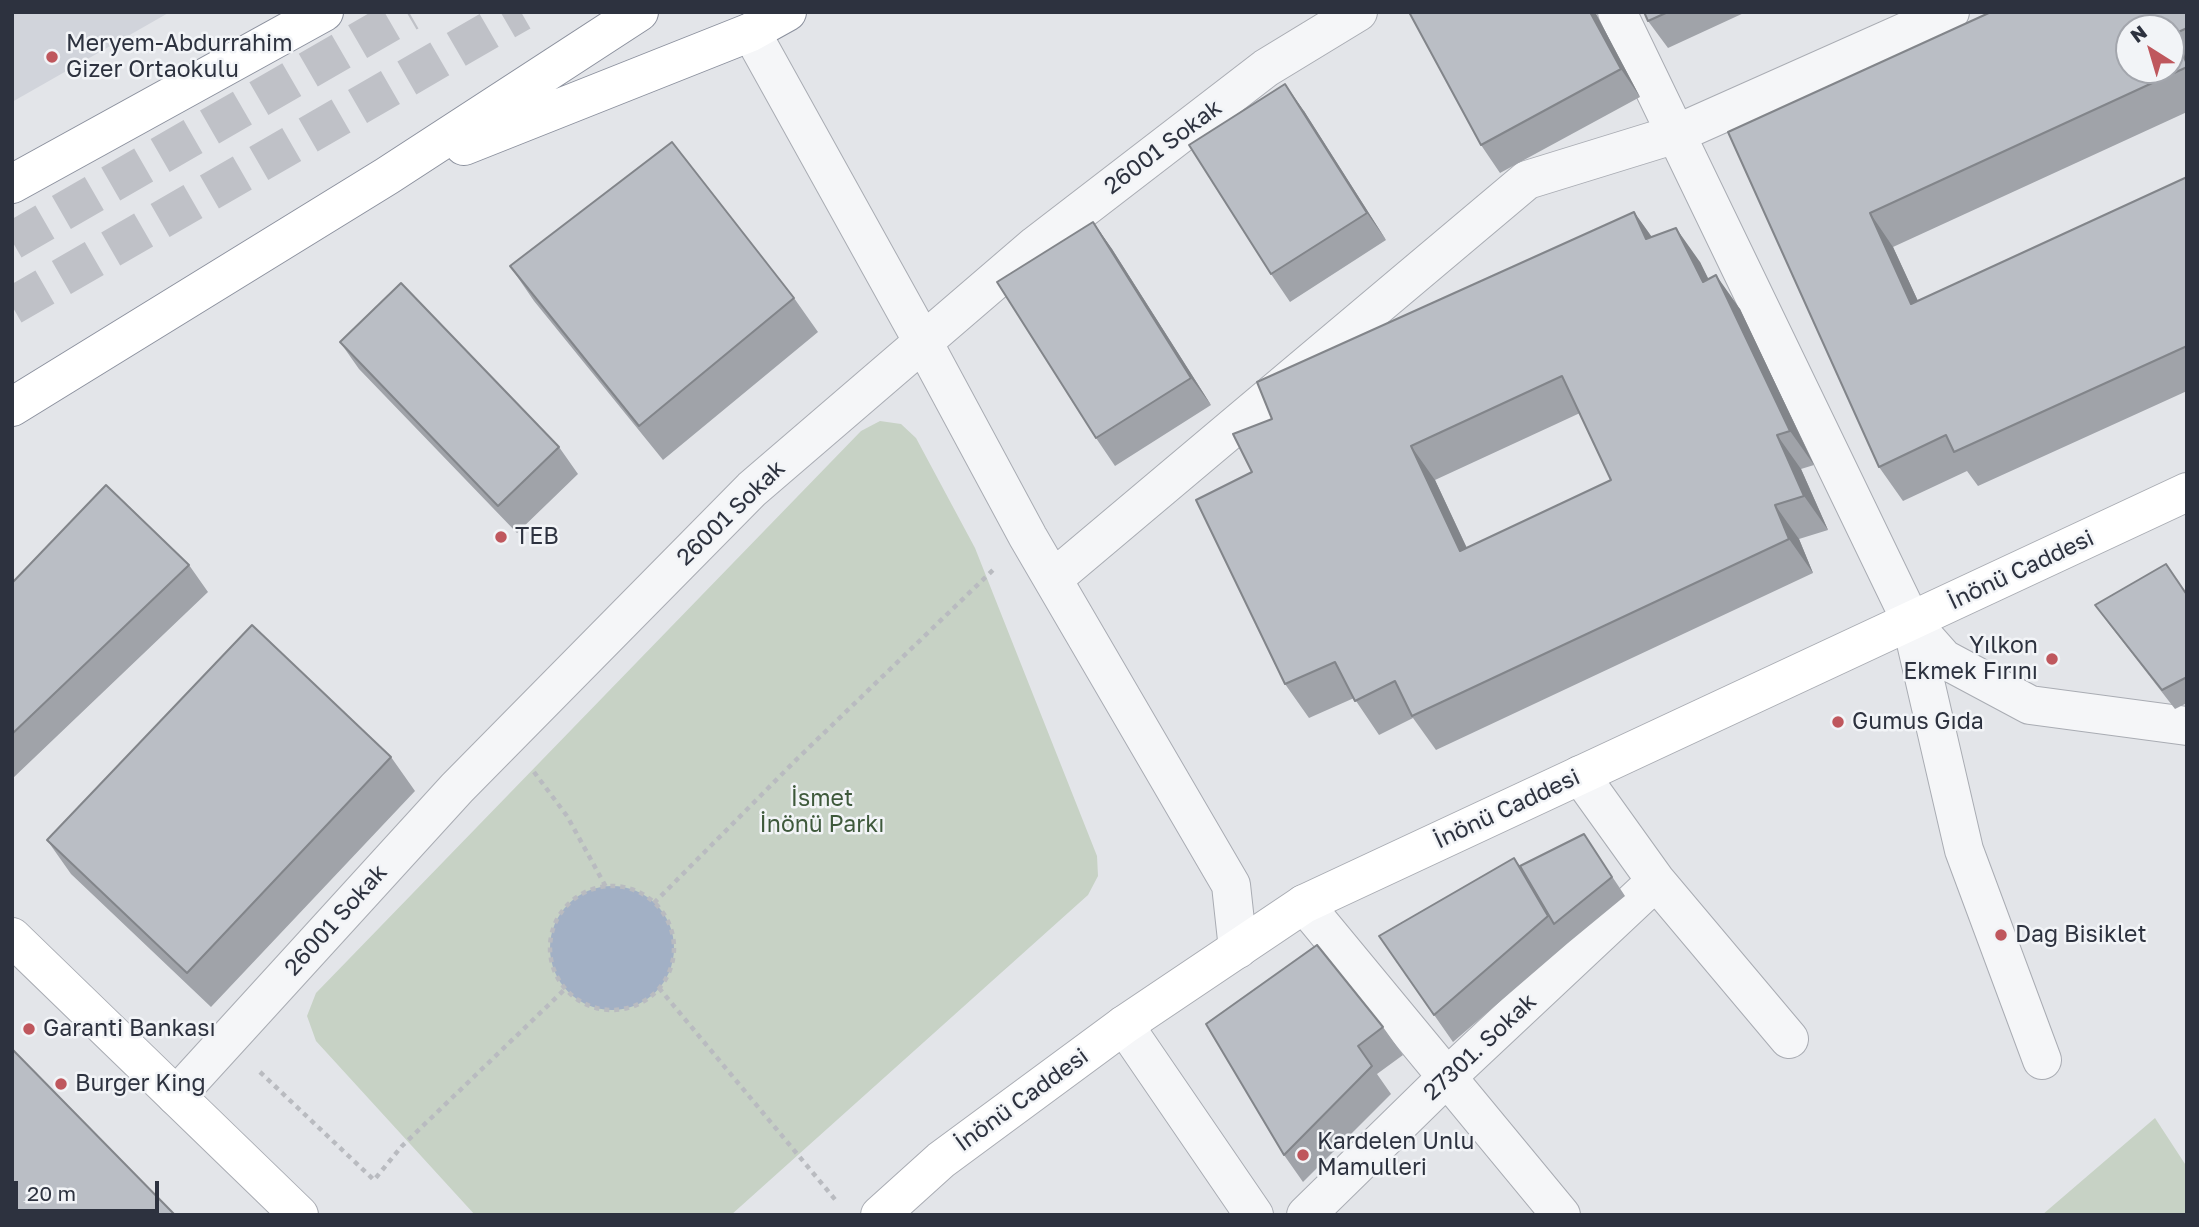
<!DOCTYPE html>
<html>
<head>
<meta charset="utf-8">
<style>
  body { margin:0 }
  #map { position:relative; width:2199px; height:1227px; overflow:hidden; background:#e3e5e9; font-family:"Golos Text",sans-serif }
  canvas { display:block }
  .frame { position:absolute; inset:0; border:14px solid #2d323f; pointer-events:none }
  .north { position:absolute; left:2115px; top:14px; width:70px; height:70px; box-sizing:border-box; background:#f2f4f7; border:2px solid #a3a6ad; border-radius:50%; rotate:323deg; font-size:19px; font-weight:700; line-height:28px; text-align:center; color:#2d323f }
  .north::after { content:''; display:block; margin:auto; width:24px; height:32px; background:#bf575d; clip-path:polygon(50% 0,100% 100%,50% 72%,0 100%) }
  .scale { position:absolute; left:14px; top:1181px; width:145px; height:32px; box-sizing:border-box; border:4px solid #2d323f; border-top:0; padding-left:9px; font-size:21px; line-height:24px; white-space:nowrap; color:#2d323f; -webkit-text-stroke:5px #f2f4f7; paint-order:stroke }
</style>
</head>
<body>
<div id="map">
<canvas width="2199" height="1227"></canvas>
<div class="frame"></div>
<div class="north">N</div>
<div class="scale">20 m</div>
</div>
<script>
const ctx = document.querySelector('canvas').getContext('2d');
ctx.lineJoin = 'round';
function fill(path, color) {
  ctx.fillStyle = color;
  ctx.fill(path, 'evenodd');
}
function toPath(rows) {
  const path = new Path2D();
  for (const r of rows) {
    if (r.length === 3) {
      path.moveTo(r[0] + r[2], r[1]);
      path.arc(r[0], r[1], r[2], 0, 2 * Math.PI);
      continue;
    }
    path.moveTo(r[0], r[1]);
    for (let i = 2; i < r.length; i += 2) path.lineTo(r[i], r[i + 1]);
  }
  return path;
}
function stroke(path, color, width, dash) {
  ctx.strokeStyle = color;
  ctx.lineWidth = width;
  ctx.lineCap = dash ? 'butt' : 'round';
  ctx.setLineDash(dash || []);
  ctx.stroke(path);
}
function label(font, color, halo, rows, align = 'center') {
  ctx.font = font + ' "Golos Text",sans-serif';
  ctx.lineWidth = 5;
  ctx.setLineDash([]);
  ctx.textBaseline = 'middle';
  ctx.strokeStyle = halo;
  ctx.fillStyle = color;
  for (const [text, x, y, turn = 0] of rows) {
    ctx.save();
    ctx.translate(x, y);
    ctx.rotate((+turn || 0) * Math.PI / 180);
    ctx.textAlign = isNaN(turn) ? turn : align;
    if (halo) ctx.strokeText(text, 0, 0);
    ctx.fillText(text, 0, 0);
    ctx.restore();
  }
}
const built = toPath([
  [12,12,170,12,12,102]
]);
const green = toPath([
  [880,421,901,424,916,438,975,548,1097,856,1098,876,1088,895,731,1215,475,1215,316,1041,307,1016,316,993,861,431],
  [2155,1118,2187,1167,2187,1215,2042,1215]
]);
const water = toPath([
  [612,948,62]
]);
const highwayTunnel = toPath([
  [12,241,409,12],
  [12,306,521,12]
]);
const path = toPath([
  [534,772,567,816,606,887],
  [612,948,62],
  [654,903,798,758,994,569],
  [659,988,838,1203],
  [260,1072,374,1180,402,1146,564,990]
]);
const street = toPath([
  [1617,12,1911,621,1964,850,2042,1060],
  [751,32,923,342,1028,537,1231,885,1238,949],
  [1053,579,1527,180,1676,134,1950,12],
  [1913,624,1944,659,2030,705,2187,726],
  [1580,775,1656,881,1789,1039],
  [1304,904,1561,1215],
  [1124,1025,1254,1215],
  [176,1096,457,788,752,489,1036,245,1266,68,1358,12],
  [1306,1215,1447,1077,1656,881]
]);
const secondary = toPath([
  [12,937,299,1215],
  [880,1215,941,1160,1124,1025,1304,904,2187,492]
]);
const highway = toPath([
  [464,146,751,32,787,12],
  [12,184,324,12],
  [12,407,387,176,639,12]
]);
const wall = toPath([
  [1409,12,1595,12,1640,97,1500,173,1481,145],
  [1644,12,1746,12,1668,48,1648,21],
  [2187,12,2187,112,1893,247,1918,301,2187,177,2187,391,1978,486,1967,471,1903,501,1879,467,1728,132],
  [1304,111,1386,240,1290,302,1271,274],
  [1634,212,1652,237,1700,262,1708,279,1740,309,1814,465,1801,469,1828,530,1799,539,1813,573,1436,750,1413,718,1379,735,1354,698,1309,718,1285,684,1252,472,1272,419],
  [1580,413,1611,480,1467,548,1435,480],
  [1093,222,1112,249,1211,405,1115,466,1096,438],
  [510,266,794,298,818,332,663,460,534,301],
  [340,342,559,447,578,474,517,533,359,369],
  [189,565,208,592,12,779,12,583],
  [2187,594,2187,703,2175,709,2109,624,2095,605],
  [391,757,415,791,211,1007,71,874,47,840],
  [1584,834,1625,896,1568,943,1453,1042,1379,936,1514,858,1520,866],
  [1206,1024,1383,1027,1403,1055,1377,1074,1391,1094,1303,1182,1284,1155]
]);
const shadedWall = toPath([
  [1590,12,1595,12,1640,97,1621,69],
  [2174,34,2187,53,2187,64],
  [1285,84,1304,111,1386,240,1367,213],
  [1634,212,1658,246,1646,239],
  [1870,213,1893,247,1935,338,1911,304],
  [1093,222,1112,249,1211,405,1191,378],
  [1676,228,1700,262,1727,316,1703,282],
  [1716,275,1740,309,1814,465,1790,431],
  [1777,435,1801,469,1828,530,1804,496],
  [1411,446,1435,480,1484,585,1460,551],
  [1775,505,1799,539,1813,573,1789,539]
]);
const building = toPath([
  [1409,12,1590,12,1621,69,1481,145,1409,12],
  [1644,12,1668,12,1648,21,1644,12],
  [1991,12,2187,12,2187,28,2174,34,2187,64,2187,67,1870,213,1911,304,2187,177,2187,346,1954,452,1946,435,1879,467,1728,132,1991,12],
  [2129,28,2171,28,2171,70,2129,70,2129,28],
  [1285,84,1367,213,1271,274,1189,145,1285,84],
  [672,142,794,298,639,426,510,266,672,142],
  [1634,212,1646,239,1676,228,1703,282,1716,275,1790,431,1777,435,1804,496,1775,505,1789,539,1412,716,1395,681,1355,701,1335,662,1285,684,1196,500,1252,472,1233,434,1272,419,1257,382,1634,212],
  [1562,376,1611,480,1460,551,1411,446,1562,376],
  [1093,222,1191,378,1096,438,997,282,1093,222],
  [401,283,559,447,498,506,340,342,401,283],
  [106,485,189,565,12,734,12,583,106,485],
  [2166,564,2187,595,2187,677,2162,690,2095,605,2166,564],
  [252,625,391,757,187,973,47,840,252,625],
  [1584,834,1612,877,1554,924,1520,866,1584,834],
  [1514,858,1548,916,1434,1015,1379,936,1514,858],
  [1317,945,1383,1027,1358,1046,1372,1066,1284,1155,1206,1024,1317,945],
  [12,1049,175,1215,12,1215,12,1049]
]);
const markers = [
  [52,57,7,"#bf575d"],
  [501,537,7,"#bf575d"],
  [2052,659,7,"#bf575d"],
  [1838,722,7,"#bf575d"],
  [2001,935,7,"#bf575d"],
  [29,1029,7,"#bf575d"],
  [61,1084,7,"#bf575d"],
  [1303,1155,7,"#bf575d"]
];
const poiNames = [
  ["Meryem-Abdurrahim",66,44],
  ["Gizer Ortaokulu",66,70],
  ["TEB",515,537],
  ["Yılkon",2038,646,"right"],
  ["Ekmek Fırını",2038,672,"right"],
  ["Gumus Gıda",1852,722],
  ["Dağ Bisiklet",2015,935],
  ["Garanti Bankası",43,1029],
  ["Burger King",75,1084],
  ["Kardelen Unlu",1317,1142],
  ["Mamulleri",1317,1168]
];
const streetNames = [
  ["26001 Sokak",1163,147,-37],
  ["26001 Sokak",731,513,-44],
  ["İnönü Caddesi",2021,570,-25],
  ["İnönü Caddesi",1507,809,-25],
  ["26001 Sokak",336,920,-48],
  ["27301. Sokak",1480,1047,-43],
  ["İnönü Caddesi",1022,1100,-36]
];
const parkNames = [
  ["İsmet",822,799],
  ["İnönü Parkı",822,825]
];
fill(built, '#d1d4db');
fill(green, '#c7d2c5');
fill(water, '#a2b0c5');
stroke(highwayTunnel, '#bfc1c7', 38, [38, 19]);
stroke(street, '#a9acb3', 40);
stroke(secondary, '#a9acb3', 40);
stroke(highway, '#8c919e', 40);
stroke(path, '#b9bbc0', 4.5, [5, 5]);
stroke(street, '#f5f6f8', 38);
stroke(secondary, '#fff', 38);
stroke(highway, '#fff', 38);
fill(wall, '#a0a3a9');
fill(shadedWall, '#82858a');
fill(building, '#babec5');
stroke(building, '#82858a', 2);
for (const [x, y, r, color] of markers) {
  const dot = new Path2D();
  dot.arc(x, y, r, 0, 2 * Math.PI);
  ctx.fillStyle = color;
  ctx.fill(dot);
  stroke(dot, '#f2f4f7', 2.5);
}
label('23px', '#2d323f', '#f2f4f7', poiNames, 'left');
label('23px', '#2d323f', '#f2f4f7', streetNames);
label('23px', '#3e593b', '#f2f4f7', parkNames);
</script>
</body>
</html>
